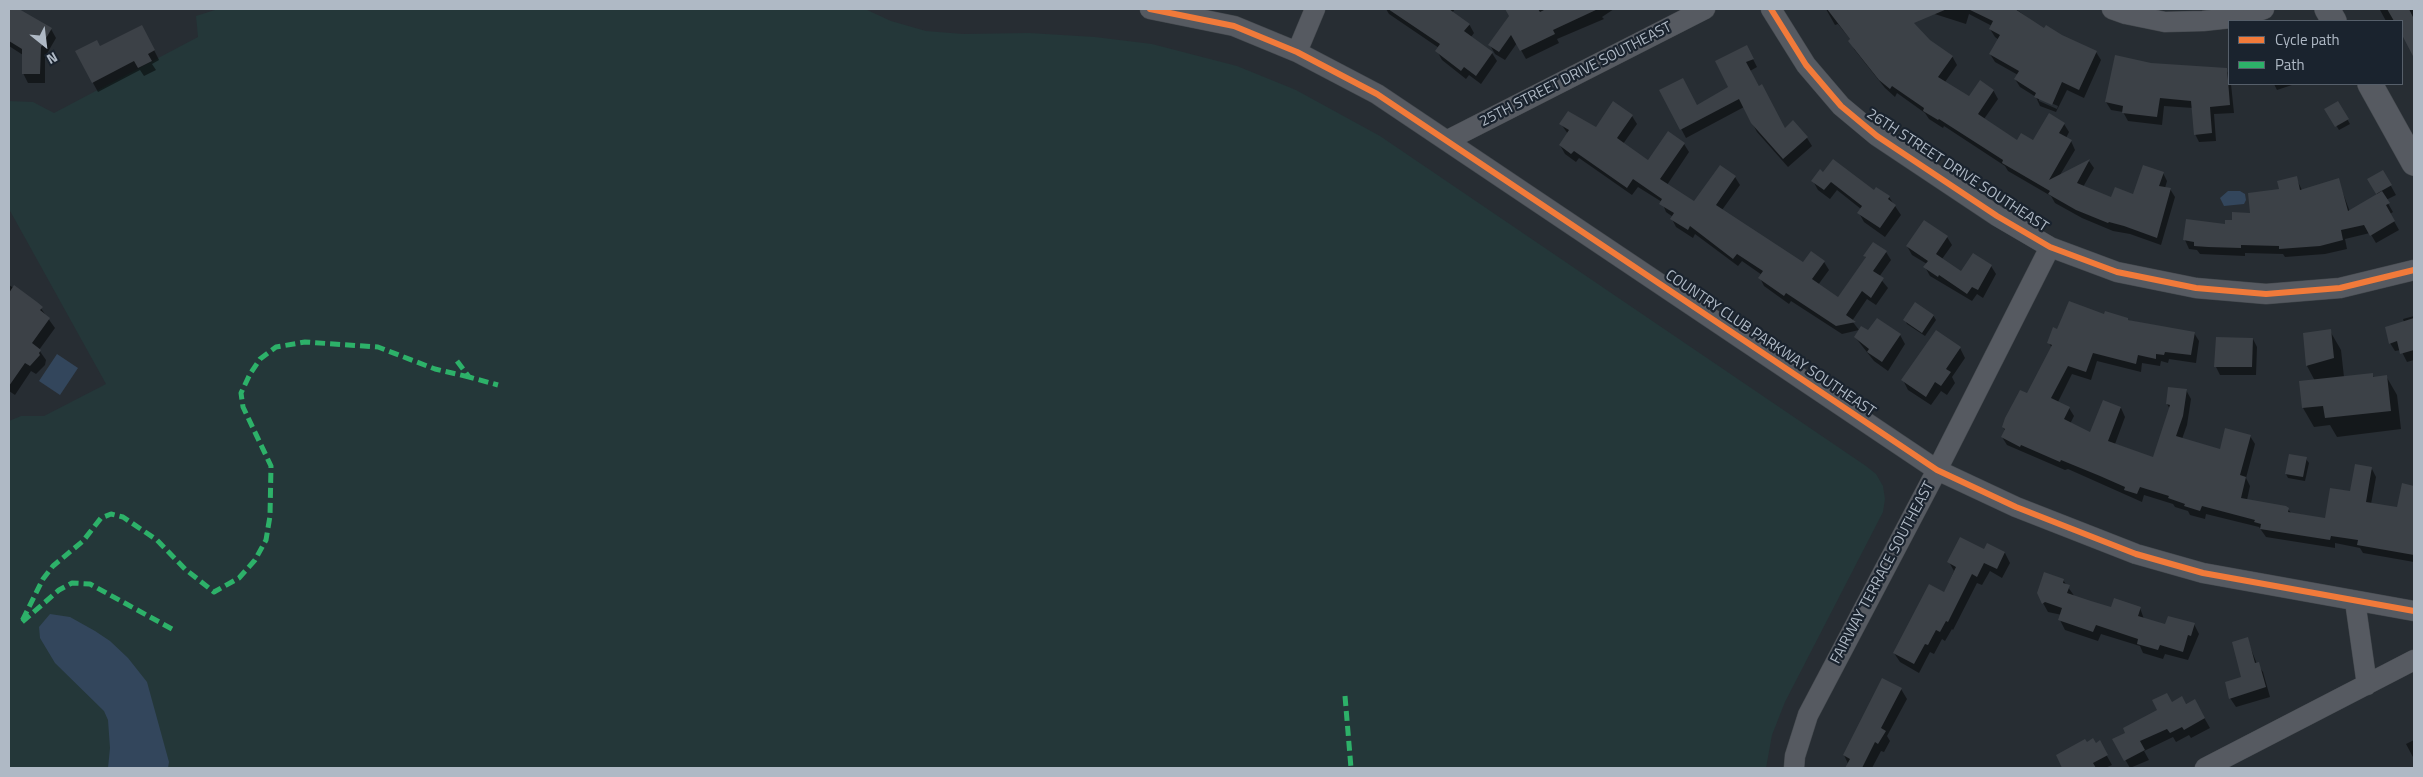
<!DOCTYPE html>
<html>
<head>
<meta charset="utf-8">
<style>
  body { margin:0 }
  #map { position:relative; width:2423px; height:777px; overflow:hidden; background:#272d33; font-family:"Titillium Web",sans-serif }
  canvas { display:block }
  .frame { position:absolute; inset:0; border:10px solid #afb9c5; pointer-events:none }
  .legend { position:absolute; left:2228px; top:20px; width:175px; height:65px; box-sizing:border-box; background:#1a232e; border:1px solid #565f6a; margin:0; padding:6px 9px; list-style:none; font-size:15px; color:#afb9c5 }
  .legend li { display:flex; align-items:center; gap:10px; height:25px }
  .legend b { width:25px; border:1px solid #565f6a }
  .north { position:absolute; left:20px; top:20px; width:50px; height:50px; -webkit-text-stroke:4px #1a232e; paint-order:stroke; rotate:151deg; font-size:14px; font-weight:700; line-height:20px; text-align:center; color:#afb9c5 }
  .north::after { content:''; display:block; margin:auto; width:18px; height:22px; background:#afb9c5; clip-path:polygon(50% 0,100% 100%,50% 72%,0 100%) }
</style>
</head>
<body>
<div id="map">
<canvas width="2423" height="777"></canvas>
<div class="frame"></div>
<ul class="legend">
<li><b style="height:6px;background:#f17a3a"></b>Cycle path</li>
<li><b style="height:6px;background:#2db169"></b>Path</li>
</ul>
<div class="north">N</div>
</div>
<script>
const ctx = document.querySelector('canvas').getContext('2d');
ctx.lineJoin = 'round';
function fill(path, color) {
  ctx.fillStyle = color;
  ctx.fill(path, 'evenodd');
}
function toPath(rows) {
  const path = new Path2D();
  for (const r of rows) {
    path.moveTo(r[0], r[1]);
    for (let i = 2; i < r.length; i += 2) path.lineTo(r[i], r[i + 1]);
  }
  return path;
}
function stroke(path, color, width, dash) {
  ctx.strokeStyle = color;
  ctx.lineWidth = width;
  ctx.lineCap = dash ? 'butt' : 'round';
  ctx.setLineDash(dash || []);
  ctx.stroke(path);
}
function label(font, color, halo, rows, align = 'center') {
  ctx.font = font + ' "Titillium Web",sans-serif';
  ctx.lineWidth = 4.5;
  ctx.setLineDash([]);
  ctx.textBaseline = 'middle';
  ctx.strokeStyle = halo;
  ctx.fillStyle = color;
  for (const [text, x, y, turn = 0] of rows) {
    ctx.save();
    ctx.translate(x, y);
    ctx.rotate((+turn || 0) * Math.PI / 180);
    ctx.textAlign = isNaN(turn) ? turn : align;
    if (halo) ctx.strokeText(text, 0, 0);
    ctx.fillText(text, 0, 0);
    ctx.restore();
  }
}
const green = toPath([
  [218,9,865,9,891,21,926,31,963,34,1029,33,1095,37,1152,44,1237,66,1296,90,1380,136,1866,466,1876,474,1883,486,1885,499,1883,512,1785,702,1772,735,1766,768,9,768,9,421,21,416,44,416,106,384,9,209,9,101,33,102,54,113,198,37,196,16]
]);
const water = toPath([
  [2228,191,2240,191,2245,194,2246,200,2244,204,2224,206,2220,198],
  [57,354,78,368,60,395,39,381],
  [50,614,70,617,95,631,110,641,128,658,147,682,169,762,168,768,108,768,110,748,108,720,104,711,55,663,40,638,39,627]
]);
const shadow = toPath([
  [9,9,13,9,51,29,56,38,45,57,45,83,28,83,23,73,23,55,9,46],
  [1386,9,1455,9,1452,13,1469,24,1474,33,1471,37,1492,53,1497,61,1481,84,1469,75,1466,79,1442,60,1437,51,1439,48,1389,14],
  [1507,9,1614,9,1602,17,1604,19,1557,39,1559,43,1526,59,1517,43,1505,60,1495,54,1490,45,1511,16],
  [1826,9,1900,9,1914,33,1952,56,1957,65,1945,82,1970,98,1993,90,1998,99,1984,119,2017,142,2033,141,2050,115,2064,124,2069,132,2066,138,2071,141,2075,150,2060,175,2089,161,2094,168,2083,187,2111,199,2133,196,2163,173,2167,181,2165,188,2170,189,2175,197,2161,245,2130,234,2113,231,2082,218,2055,203,2051,196,2008,171,2005,166,1944,126,1943,128,1929,119,1925,113,1897,93,1895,97,1885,88,1854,49,1851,40,1838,24,1835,25],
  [1919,9,2016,9,2044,30,2096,52,2101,60,2084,98,2067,90,2056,112,2040,106,2036,97,2020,87,2015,79,2018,75,1995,62,1990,54,1999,40,1995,37,1990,29,1992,26,1969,14,1966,24],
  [2039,98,2058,106,2057,109,2039,101],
  [2383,9,2414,9,2414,25,2412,26,2414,31,2414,55,2402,32,2402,21,2386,21,2380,10],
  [147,36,159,60,152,64,156,70,144,76,140,70,98,92,93,83,100,48],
  [1751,55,1757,67,1750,71,1785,130,1807,138,1812,146,1788,167,1757,132,1744,107,1686,138,1661,91,1697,106,1730,88,1717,62],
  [2226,69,2229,75,2229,84,2231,84,2234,113,2214,114,2216,141,2199,142,2195,134,2193,108,2164,106,2162,125,2128,121,2123,112,2111,110,2106,102],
  [2274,84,2295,84,2277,90],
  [2338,103,2350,124,2339,130,2326,109],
  [1632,116,1637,124,1623,144,1649,161,1684,144,1689,152,1667,185,1694,203,1735,177,1740,185,1722,210,1804,264,1824,262,1829,270,1818,285,1838,298,1866,258,1865,256,1886,252,1891,260,1879,277,1888,288,1876,305,1867,299,1852,321,1859,330,1842,334,1791,301,1789,304,1764,286,1760,278,1762,275,1742,261,1738,266,1695,234,1693,238,1676,227,1672,219,1673,217,1666,212,1662,202,1638,187,1632,195,1579,158,1576,162,1565,154,1560,145,1568,134,1561,124,1597,128],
  [1820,171,1889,197,1901,215,1885,237,1864,222,1859,213,1861,209,1837,190,1830,199,1818,190,1813,181],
  [2383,172,2396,195,2386,200,2393,212,2390,214,2399,230,2376,243,2370,233,2345,239,2347,249,2325,254,2285,257,2283,254,2245,253,2245,256,2200,254,2197,250,2189,249,2185,240,2251,214,2296,178,2302,190,2338,180,2350,212,2378,195,2369,180],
  [1947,237,1952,245,1942,259,1962,273,1991,266,1996,274,1983,298,1977,294,1972,301,1930,276,1925,267,1927,264,1912,255,1907,246],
  [9,285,37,303,55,328,39,350,46,360,45,365,36,374,31,371,15,395,9,391,9,332,16,321,9,316],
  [1933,315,1936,320,1925,336,1907,324,1905,320],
  [2105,316,2194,333,2199,341,2196,363,2169,359,2168,363,2161,361,2160,366,2142,363,2141,372,2097,361,2091,380,2072,374,2058,402,2069,408,2074,416,2070,424,2091,434,2104,402,2121,408,2125,417,2115,444,2154,458,2170,409,2167,404,2186,390,2191,399,2187,425,2182,439,2221,451,2250,436,2255,444,2246,478,2250,486,2247,500,2288,509,2291,513,2326,519,2372,469,2376,477,2371,504,2398,509,2403,485,2414,487,2414,562,2363,553,2360,548,2335,543,2335,548,2266,537,2259,527,2206,514,2205,519,2190,515,2188,511,2175,507,2173,504,2144,495,2142,502,2068,469,2065,470,2007,445,2002,437,2005,431,2003,427,2028,395,2052,348,2049,343,2057,331],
  [2414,316,2414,360,2407,362,2401,350,2395,351,2390,343,2404,322,2403,319],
  [2330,331,2341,350,2344,377,2372,374,2374,378,2386,376,2397,395,2401,429,2337,437,2330,425,2314,427,2303,408,2315,381,2307,366],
  [1869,332,1900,335,1905,344,1888,371,1874,361,1855,337],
  [2253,339,2257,347,2256,375,2220,375,2216,367],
  [1960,348,1965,358,1952,377,1955,383,1947,395,1941,391,1931,405,1908,390,1903,380],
  [2306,459,2309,463,2305,481,2288,478,2286,474],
  [1987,545,2005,553,2010,563,2002,578,1990,571,1982,585,1977,583,1953,630,1952,629,1945,641,1942,639,1934,654,1930,652,1919,673,1900,662,1894,653,1944,593,1954,571,1949,562,1984,551],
  [2063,580,2075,597,2112,609,2140,608,2144,619,2166,626,2194,624,2199,634,2188,660,2165,654,2163,659,2143,653,2140,646,2101,634,2098,641,2065,630,2060,620,2062,615,2048,612,2043,603],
  [2247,639,2257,664,2263,672,2270,697,2236,707,2230,698,2242,678],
  [1901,689,1907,699,1887,736,1890,741,1884,752,1881,751,1872,768,1850,768,1844,755],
  [2194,700,2210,728,2191,738,2189,735,2176,742,2173,737,2144,751,2149,760,2130,768,2114,740],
  [2414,740,2414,759,2406,744],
  [2099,742,2112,765,2105,768,2063,768,2057,756,2086,743,2095,744]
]);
const building = toPath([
  [9,9,19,9,52,28,41,47,40,74,22,74,22,49,9,41],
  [1388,9,1449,9,1470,24,1464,31,1493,52,1476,76,1464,67,1461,71,1435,51,1440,44],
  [1505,9,1538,9,1540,12,1546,9,1598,9,1553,30,1555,34,1520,51,1511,35,1499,52,1488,45,1509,16],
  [1827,9,1947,9,1914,23,1930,40,1953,56,1938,77,1969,96,1980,80,1994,90,1978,114,2017,140,2021,133,2033,140,2049,113,2065,123,2059,133,2072,140,2049,180,2090,159,2077,183,2111,197,2115,187,2133,194,2143,165,2164,172,2159,186,2171,188,2157,238,2124,226,2109,222,2108,223,2076,210,2048,194,2050,191,2002,163,2003,160,1939,119,1938,120,1923,111,1924,108,1892,86,1890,89,1879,80,1848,41,1850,39],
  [1968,9,2015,9,2044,28,2046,25,2062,35,2097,51,2079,90,2062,82,2052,105,2034,97,2036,93,2014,79,2019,71,1989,54,2000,35,1989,29,1993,21],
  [2387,9,2409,9,2414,19,2414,58,2402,35,2402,21,2394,21],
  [142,25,155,50,148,54,152,61,138,68,134,61,92,83,75,51,97,40,100,46],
  [1747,45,1754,59,1746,62,1759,86,1762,84,1785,128,1793,120,1808,137,1783,159,1751,123,1739,99,1680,130,1659,90,1683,78,1697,105,1728,87,1715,61],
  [2115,55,2151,63,2227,68,2230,105,2210,107,2212,133,2194,135,2191,101,2160,98,2157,117,2122,113,2123,106,2105,102],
  [1613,101,1633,115,1617,138,1648,160,1668,131,1685,143,1660,179,1694,201,1720,165,1736,176,1716,205,1803,262,1811,251,1825,261,1812,279,1838,297,1866,257,1863,256,1873,242,1887,251,1873,271,1884,278,1871,298,1862,291,1846,315,1856,322,1836,326,1786,293,1784,296,1758,278,1763,271,1737,254,1733,259,1690,226,1688,230,1670,219,1674,213,1659,204,1662,199,1633,179,1627,188,1574,151,1571,154,1559,145,1569,130,1559,124,1568,111,1596,127],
  [2338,101,2349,119,2335,127,2324,109],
  [1833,159,1874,190,1876,187,1890,196,1888,199,1896,205,1880,228,1857,213,1862,206,1831,182,1824,190,1811,181,1820,169,1823,172],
  [2383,170,2392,185,2376,194,2367,179],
  [2297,176,2300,190,2339,178,2348,211,2382,191,2390,203,2386,205,2395,221,2370,236,2364,225,2341,230,2343,240,2320,246,2279,249,2279,246,2241,245,2241,248,2208,247,2194,246,2194,242,2183,240,2186,219,2225,224,2225,220,2232,220,2232,212,2250,213,2248,193,2279,189,2277,181],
  [1924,220,1948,236,1936,254,1961,271,1973,253,1992,265,1978,290,1972,287,1967,294,1939,275,1938,277,1923,267,1928,261,1906,246],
  [14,285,37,302,43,307,40,310,50,318,32,343,41,350,39,353,40,355,30,366,25,363,9,386,9,293],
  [2069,301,2104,314,2105,311,2128,318,2128,320,2195,332,2191,355,2165,352,2164,355,2156,354,2156,359,2138,355,2136,364,2093,353,2086,372,2068,366,2051,398,2070,407,2064,419,2090,432,2103,400,2121,407,2108,441,2153,457,2170,405,2166,404,2168,387,2187,389,2183,416,2176,436,2220,449,2225,428,2251,435,2240,475,2246,477,2241,498,2286,506,2289,508,2288,512,2325,518,2330,488,2350,491,2355,464,2372,467,2366,502,2397,507,2402,483,2414,486,2414,555,2357,545,2358,540,2331,536,2330,540,2260,529,2261,524,2254,522,2255,520,2202,506,2200,511,2184,506,2185,504,2168,498,2169,496,2140,487,2137,494,2124,490,2125,487,2100,476,2061,460,2060,462,2021,445,2020,447,2001,437,2005,429,2002,427,2005,418,2020,390,2027,393,2052,345,2047,343,2053,327,2057,329],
  [1915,302,1934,315,1922,333,1903,320],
  [1877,318,1901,334,1882,362,1867,352,1869,349,1854,337,1861,326,1868,330],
  [2414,318,2414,350,2400,354,2397,341,2389,344,2385,327],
  [2331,329,2334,358,2306,366,2303,333],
  [1936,330,1961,347,1946,369,1951,372,1941,386,1935,382,1926,397,1901,380],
  [2216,337,2253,338,2252,367,2214,367],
  [2373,373,2373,377,2387,375,2391,411,2325,418,2323,406,2302,408,2299,381],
  [2289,454,2307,457,2303,477,2285,474],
  [1960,537,1984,549,1987,543,2005,552,1997,569,1984,563,1977,577,1972,574,1948,622,1946,621,1940,632,1936,630,1928,645,1925,644,1914,664,1893,653,1929,584,1944,592,1956,567,1947,562],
  [2044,572,2064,579,2063,583,2070,585,2067,593,2091,601,2111,607,2114,598,2141,607,2138,616,2165,624,2168,616,2195,623,2191,636,2188,635,2183,652,2160,645,2158,650,2137,644,2138,639,2096,625,2093,632,2058,620,2062,608,2045,602,2042,604,2037,593],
  [2248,637,2255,663,2259,662,2266,687,2229,699,2225,682,2241,677,2232,642],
  [1882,678,1902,688,1881,728,1886,731,1878,744,1875,742,1862,768,1845,768,1850,759,1843,755],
  [2167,693,2172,702,2182,696,2186,704,2195,699,2205,718,2184,730,2182,727,2170,733,2167,729,2140,741,2145,750,2124,761,2112,739,2125,733,2123,728,2157,710,2152,700],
  [2093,738,2096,743,2100,740,2108,755,2093,763,2096,768,2062,768,2056,755,2085,739,2087,742]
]);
const minor = toPath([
  [1150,9,1234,26,1297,52,1377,94,1937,470,2016,507,2136,554,2203,573,2414,611],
  [1771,9,1806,65,1841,106,1877,136,1997,216,2050,247,2117,272,2196,288,2266,294,2340,288,2414,270],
  [2112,9,2126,14,2165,22,2203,21,2240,17,2264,9],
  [1297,52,1315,9],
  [1448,140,1705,9],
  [2355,601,2367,685],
  [1794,768,1795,756,1808,715,1937,470,2050,247],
  [2205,768,2414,660]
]);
const tertiary = toPath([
  [2327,9,2334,21],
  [2370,84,2414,163]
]);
const quiet = toPath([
  [457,361,469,377,498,385],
  [172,629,90,584,72,583,59,590,21,623,43,579,53,566,83,541,101,518,111,514,123,517,157,540,185,569,214,592,239,578,255,560,266,540,270,516,271,466,243,407,241,393,250,374,260,359,276,347,305,342,378,347,435,369,469,377],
  [1345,696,1351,768]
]);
const cycleway = toPath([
  [1150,9,1234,26,1297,52,1377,94,1937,470,2016,507,2136,554,2203,573,2414,611],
  [1771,9,1806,65,1841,106,1877,136,1997,216,2050,247,2117,272,2196,288,2266,294,2340,288,2414,270]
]);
const streetNames = [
  ["25TH STREET DRIVE SOUTHEAST",1576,75,-27],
  ["26TH STREET DRIVE SOUTHEAST",1957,171,33],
  ["COUNTRY CLUB PARKWAY SOUTHEAST",1770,344,34],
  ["FAIRWAY TERRACE SOUTHEAST",1883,573,-62]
];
fill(green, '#243739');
fill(water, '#33465c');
fill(shadow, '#0007');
fill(building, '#3c4147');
stroke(minor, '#44494e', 21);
stroke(tertiary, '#44494e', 26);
stroke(minor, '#565a61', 20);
stroke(tertiary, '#565a61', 25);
stroke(quiet, '#2db169', 5, [10, 5]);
stroke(cycleway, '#f17a3a', 6);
label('15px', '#afb9c5', '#1a232e', streetNames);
</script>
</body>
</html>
